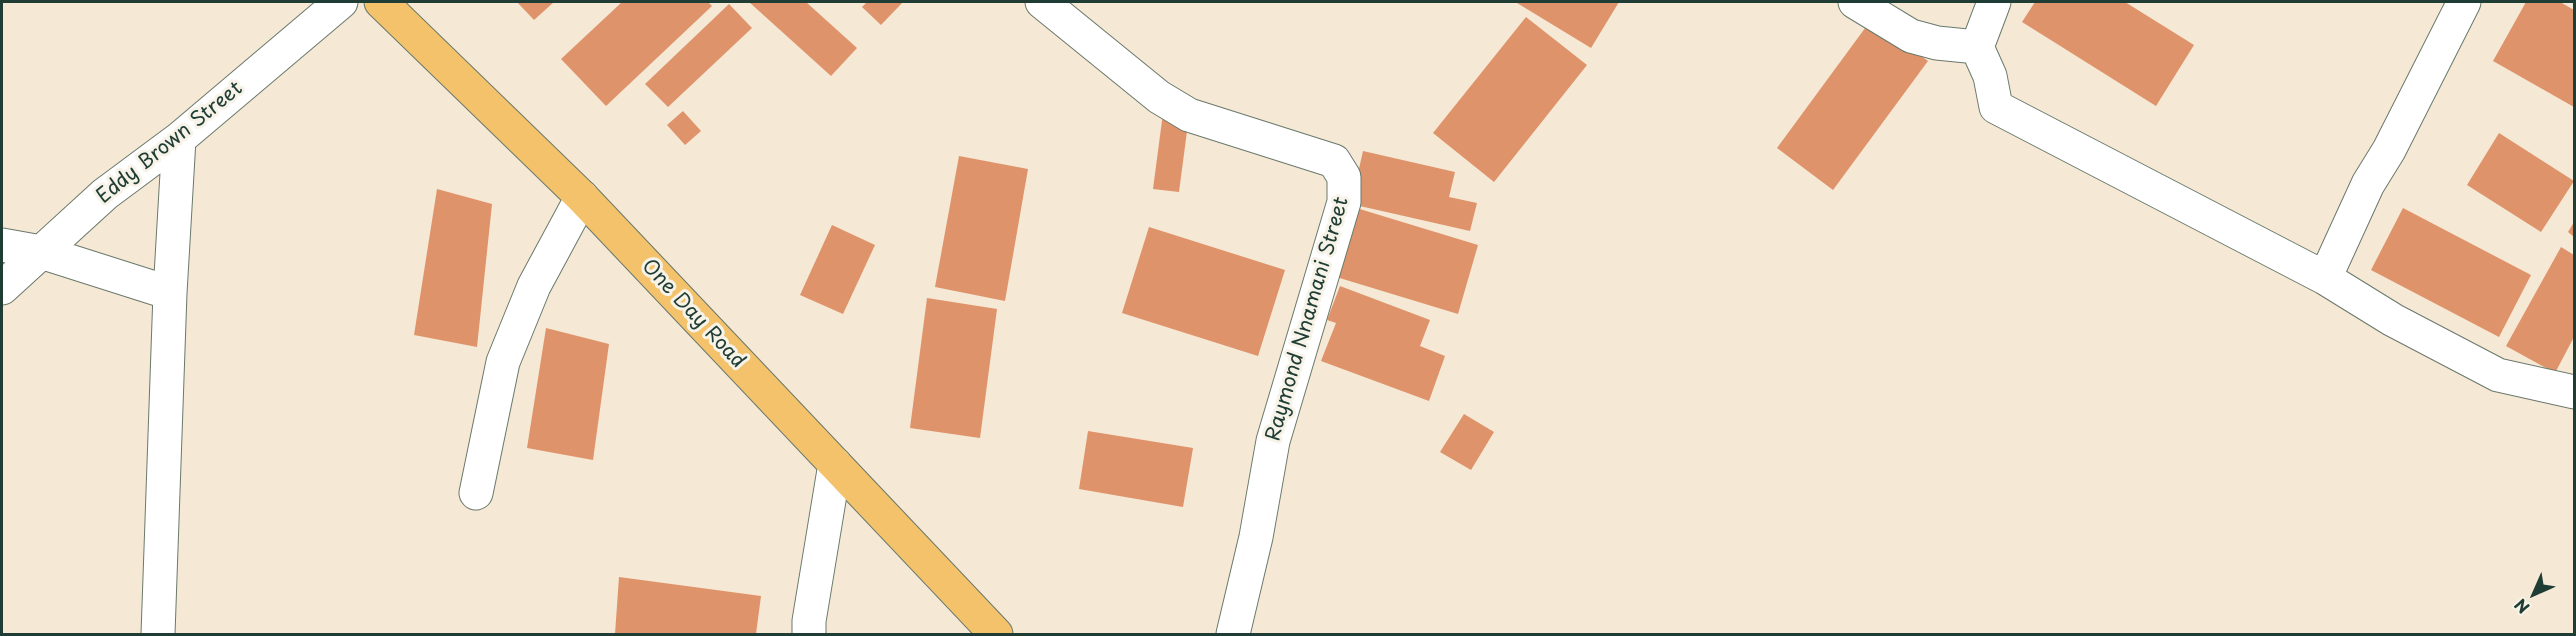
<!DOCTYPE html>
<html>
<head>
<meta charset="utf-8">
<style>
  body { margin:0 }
  #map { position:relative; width:2576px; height:636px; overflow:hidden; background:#f5e8d4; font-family:"Playpen Sans",sans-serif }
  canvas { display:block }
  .frame { position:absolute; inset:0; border:3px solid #1f3d34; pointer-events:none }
  .north { position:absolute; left:2504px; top:564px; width:60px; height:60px; -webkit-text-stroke:4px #f7f3e8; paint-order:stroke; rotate:225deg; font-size:16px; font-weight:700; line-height:24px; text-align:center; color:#1f3d34 }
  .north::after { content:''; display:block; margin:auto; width:21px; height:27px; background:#1f3d34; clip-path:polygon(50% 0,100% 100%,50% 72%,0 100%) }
</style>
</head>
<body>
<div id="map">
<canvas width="2576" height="636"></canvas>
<div class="frame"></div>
<div class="north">N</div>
</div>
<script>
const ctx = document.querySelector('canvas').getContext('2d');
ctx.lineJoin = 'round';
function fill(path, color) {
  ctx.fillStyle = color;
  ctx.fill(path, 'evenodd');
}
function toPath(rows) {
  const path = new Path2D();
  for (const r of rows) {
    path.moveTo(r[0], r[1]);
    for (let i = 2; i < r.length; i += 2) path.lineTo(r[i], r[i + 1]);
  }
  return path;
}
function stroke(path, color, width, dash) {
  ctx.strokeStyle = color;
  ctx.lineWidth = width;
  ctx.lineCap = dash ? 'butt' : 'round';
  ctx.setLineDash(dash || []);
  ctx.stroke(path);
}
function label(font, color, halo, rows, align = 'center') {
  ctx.font = font + ' "Playpen Sans",sans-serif';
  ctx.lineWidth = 6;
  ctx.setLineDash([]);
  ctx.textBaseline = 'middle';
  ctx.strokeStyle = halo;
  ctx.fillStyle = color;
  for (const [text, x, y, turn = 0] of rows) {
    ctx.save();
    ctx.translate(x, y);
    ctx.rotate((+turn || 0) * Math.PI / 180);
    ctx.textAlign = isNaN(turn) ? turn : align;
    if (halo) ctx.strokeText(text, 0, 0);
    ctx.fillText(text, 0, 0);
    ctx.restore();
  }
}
const building = toPath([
  [517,2,554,2,534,20],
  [622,2,708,2,712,6,606,106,561,59],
  [749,2,806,2,857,48,831,76],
  [867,2,903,2,881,25,862,7],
  [1518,2,1619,2,1591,48,1517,3],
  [2035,2,2125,2,2194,45,2156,106,2022,22],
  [2526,2,2560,2,2574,10,2574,107,2493,61],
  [729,4,752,28,668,107,645,84],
  [1526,17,1587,65,1494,182,1433,133],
  [1871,20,1928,61,1833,190,1777,148],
  [683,111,701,131,685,145,667,125],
  [1163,113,1189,116,1179,192,1153,189],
  [2499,133,2574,181,2541,232,2467,185],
  [1363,151,1455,172,1449,197,1477,203,1470,231,1351,204],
  [959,156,1028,169,1005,301,935,287],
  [437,189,492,204,477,347,414,335],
  [1353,207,1478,245,1458,314,1333,276],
  [2403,208,2531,275,2499,337,2371,270],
  [2574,222,2574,237,2568,232],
  [832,225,875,245,843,314,800,295],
  [1149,227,1285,270,1258,356,1122,313],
  [2561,247,2574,255,2574,337,2555,373,2506,346],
  [1340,286,1430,320,1420,346,1445,356,1429,401,1321,361,1336,323,1327,320],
  [927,298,997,309,980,438,910,428],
  [546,328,609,344,593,460,527,448],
  [1464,414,1494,432,1471,470,1440,452],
  [1088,431,1193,448,1183,507,1079,489],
  [619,577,761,596,756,634,615,634]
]);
const minor = toPath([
  [1042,2,1159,97,1189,115,1334,161,1344,177,1344,202,1273,441,1256,537,1233,634],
  [1855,2,1911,36,1937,43,1977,47],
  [1977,47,1990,76,1996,107,2325,278,2393,320,2498,375,2574,392],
  [1977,47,1994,2],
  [2,245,41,252,170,293],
  [2325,278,2368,184,2389,150,2464,2],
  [2,288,105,194,179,139,341,2],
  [476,493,503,362,534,286,582,197],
  [158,634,170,293,179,139],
  [809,634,809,621,835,464]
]);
const major = toPath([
  [381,2,582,197,996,634]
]);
const streetNames = [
  ["Eddy Brown Street",170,143,-39],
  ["One Day Road",693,314,47],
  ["Raymond Nnamani Street",1308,319,-74]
];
fill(building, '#df936b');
stroke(minor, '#6a796c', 35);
stroke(major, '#6a796c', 35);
stroke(minor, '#fff', 33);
stroke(major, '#f3c26a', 33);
label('20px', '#1f3d34', '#f7f3e8', streetNames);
</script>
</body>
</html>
